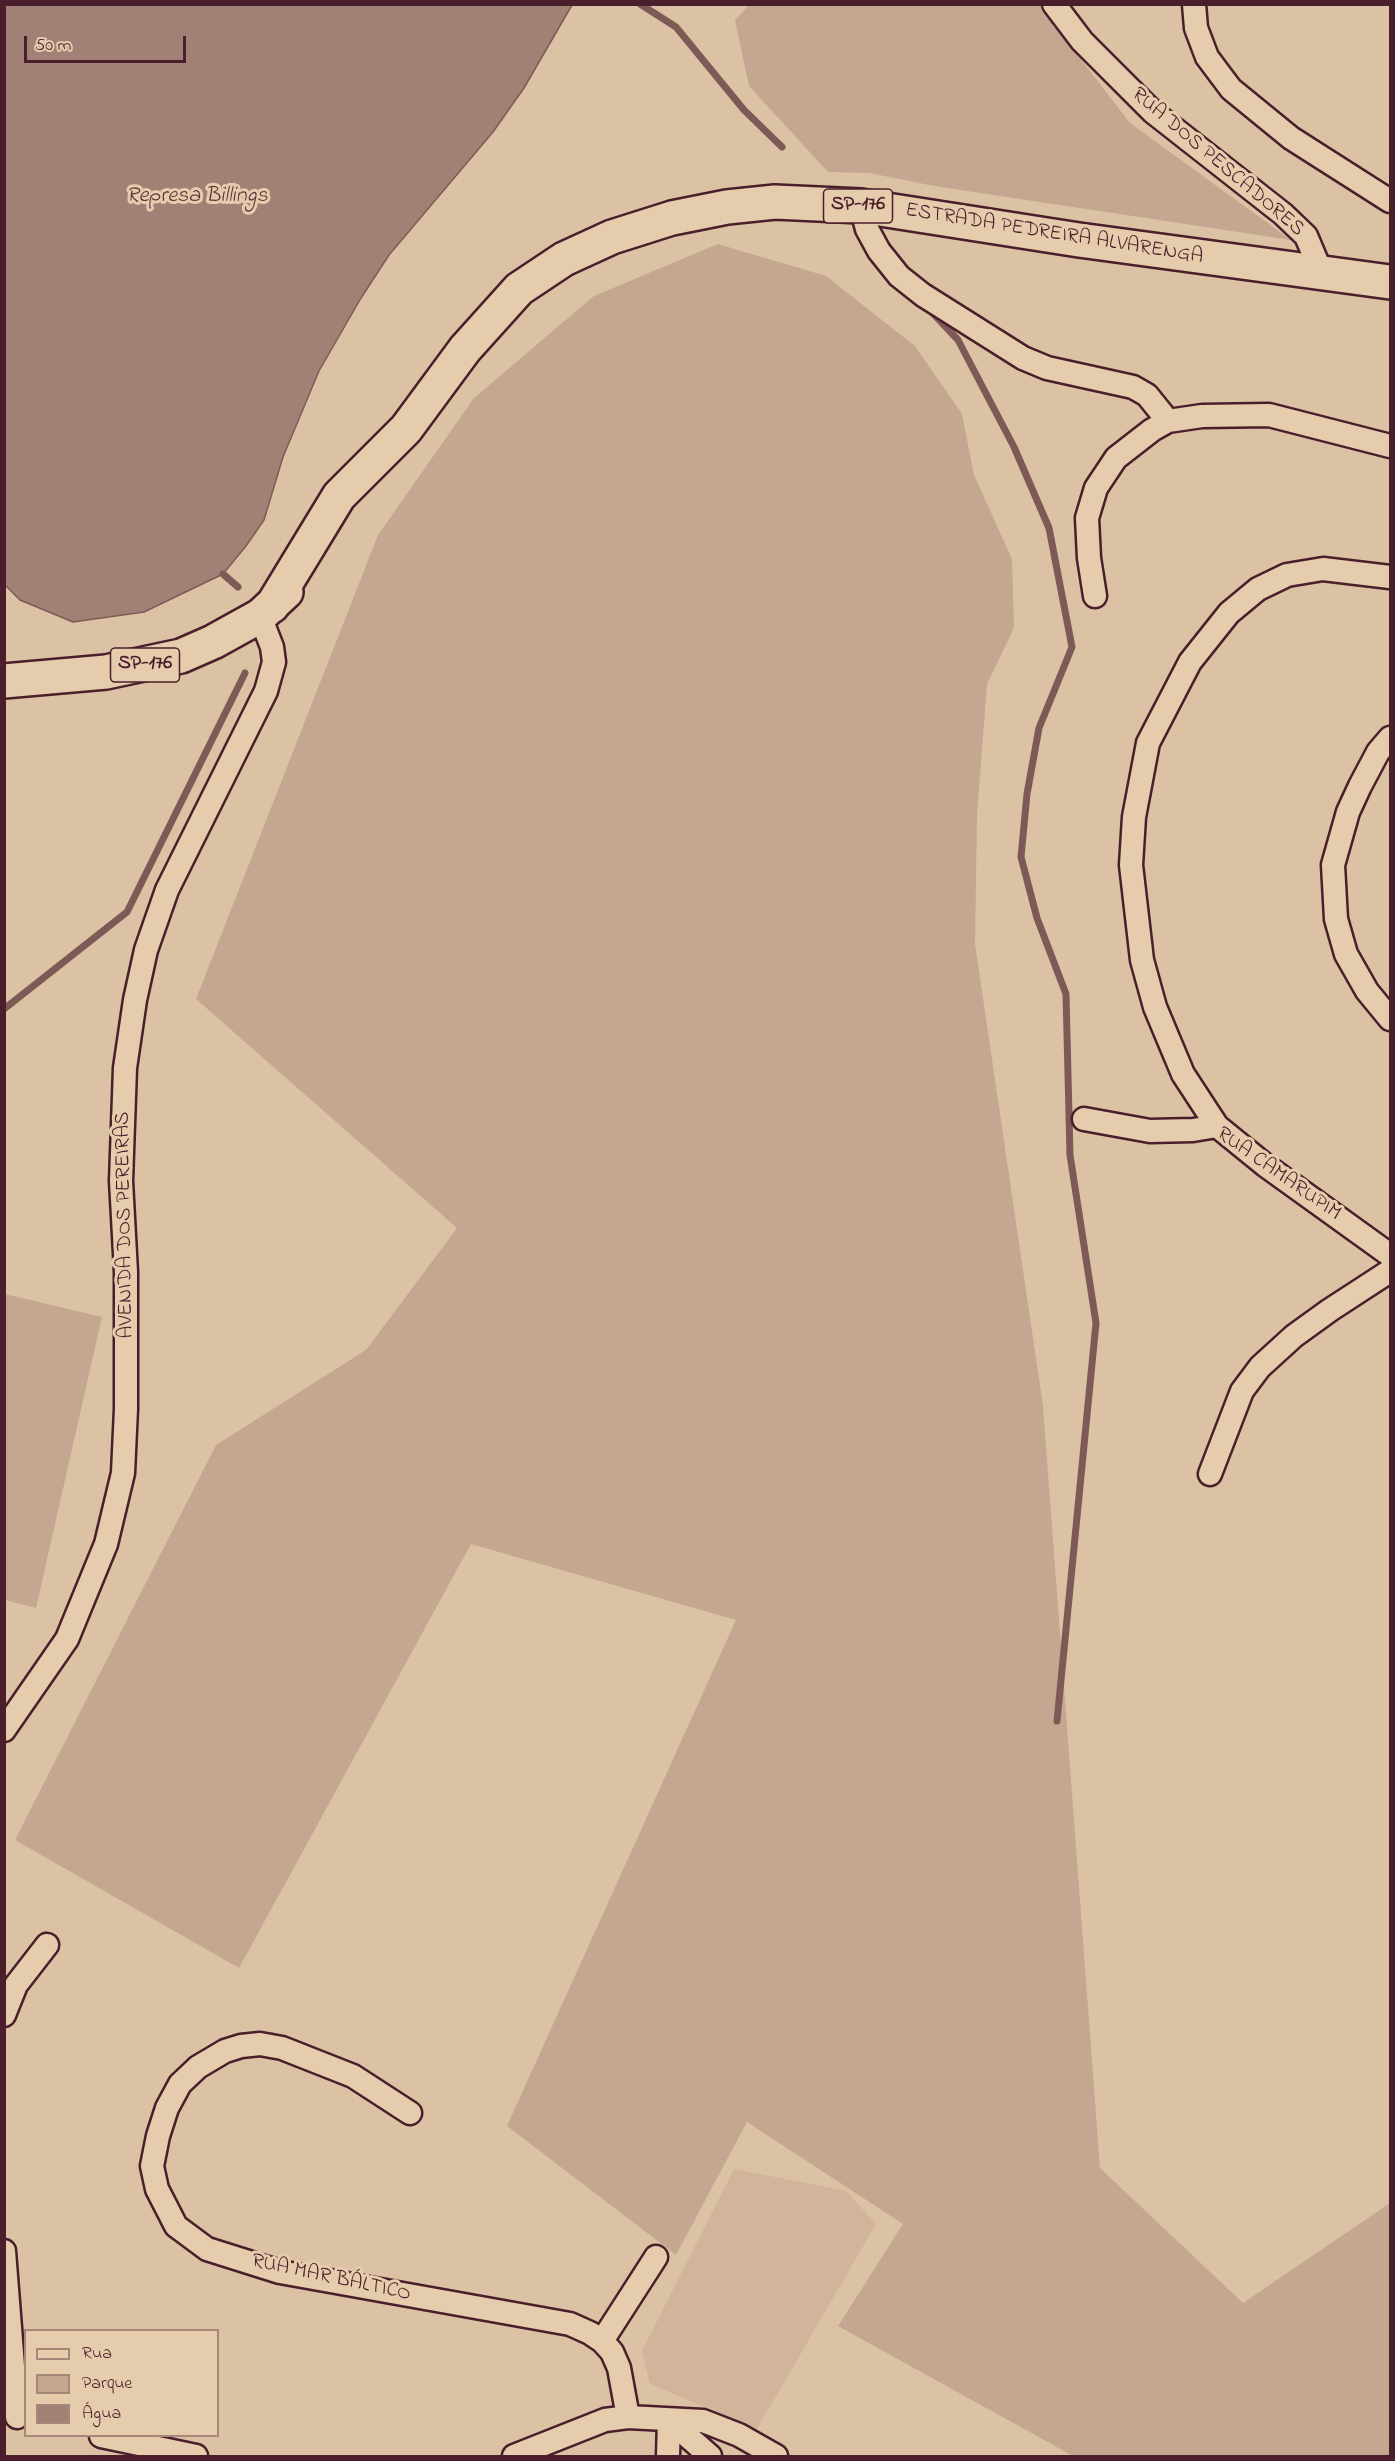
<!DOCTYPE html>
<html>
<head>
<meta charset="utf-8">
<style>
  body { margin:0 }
  #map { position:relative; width:1395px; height:2461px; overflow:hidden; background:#dcc2a5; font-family:"Indie Flower",sans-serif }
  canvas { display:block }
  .frame { position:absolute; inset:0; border:6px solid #4a1f2b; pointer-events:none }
  .legend { position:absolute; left:24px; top:2329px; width:195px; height:108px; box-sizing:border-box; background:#e5ccad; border:2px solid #a78779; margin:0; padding:8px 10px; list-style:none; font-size:18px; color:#4a1f2b }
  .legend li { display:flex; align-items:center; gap:12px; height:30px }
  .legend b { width:30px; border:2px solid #a78779 }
  .scale { position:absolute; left:24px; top:36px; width:162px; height:27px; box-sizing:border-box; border:3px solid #4a1f2b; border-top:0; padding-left:8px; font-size:18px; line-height:21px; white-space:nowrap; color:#4a1f2b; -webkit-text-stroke:4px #e5ccad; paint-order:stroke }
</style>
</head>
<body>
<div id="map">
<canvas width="1395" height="2461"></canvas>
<div class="frame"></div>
<ul class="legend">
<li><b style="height:8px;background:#e5ccad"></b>Rua</li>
<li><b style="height:16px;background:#c3a791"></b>Parque</li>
<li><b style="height:16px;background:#a18175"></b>Água</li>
</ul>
<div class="scale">50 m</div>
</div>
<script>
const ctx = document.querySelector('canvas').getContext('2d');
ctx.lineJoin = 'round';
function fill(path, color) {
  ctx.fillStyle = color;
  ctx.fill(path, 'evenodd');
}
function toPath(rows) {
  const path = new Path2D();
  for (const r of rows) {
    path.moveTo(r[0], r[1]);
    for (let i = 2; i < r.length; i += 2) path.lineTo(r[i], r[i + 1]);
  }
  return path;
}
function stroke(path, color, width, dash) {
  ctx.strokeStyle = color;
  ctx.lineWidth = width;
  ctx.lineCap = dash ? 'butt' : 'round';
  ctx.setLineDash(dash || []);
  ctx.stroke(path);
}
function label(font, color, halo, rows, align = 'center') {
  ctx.font = font + ' "Indie Flower",sans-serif';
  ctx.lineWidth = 6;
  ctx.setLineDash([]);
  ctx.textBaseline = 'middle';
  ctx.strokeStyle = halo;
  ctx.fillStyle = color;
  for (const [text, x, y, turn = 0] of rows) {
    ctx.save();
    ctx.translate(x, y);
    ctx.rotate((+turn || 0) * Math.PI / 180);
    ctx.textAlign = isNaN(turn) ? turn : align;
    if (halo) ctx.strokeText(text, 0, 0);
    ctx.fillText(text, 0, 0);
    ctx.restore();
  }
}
const built = toPath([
  [734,2169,846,2191,876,2224,757,2429,650,2384,642,2351]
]);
const green = toPath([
  [749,5,1039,5,1130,123,1291,240,934,186,869,173,828,172,749,86,735,20],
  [718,244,826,276,915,346,962,414,974,475,1012,559,1014,628,987,684,977,815,975,944,1043,1406,1100,2168,1243,2303,1390,2203,1390,2456,1073,2456,838,2326,903,2224,747,2122,676,2255,507,2126,736,1620,471,1544,239,1968,15,1840,216,1445,366,1350,457,1228,196,999,378,535,474,398,594,296],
  [5,1294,102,1317,36,1608,5,1600]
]);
const water = toPath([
  [4,5,572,5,524,88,493,132,389,255,361,298,319,371,283,457,264,520,246,546,223,574,144,612,73,622,20,600,5,585,4,5]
]);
const stream = toPath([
  [640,4,676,27,744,110,782,147],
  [930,310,958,340,1014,447,1049,528,1072,647,1039,728,1027,794,1021,857,1037,918,1066,994,1070,1155,1096,1323,1057,1721],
  [223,574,238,587],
  [4,1009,127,912,245,673]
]);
const street = toPath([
  [1054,4,1082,41,1153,112,1283,214,1306,236,1322,274],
  [1194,4,1196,28,1207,57,1231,89,1291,138,1390,201],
  [861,206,867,229,879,251,899,276,923,295,1023,358,1047,368,1133,387,1147,395,1168,421],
  [1390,577,1323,569,1287,575,1258,589,1229,613,1190,662,1148,743,1134,817,1131,865,1142,960,1155,1007,1183,1074,1217,1126,1265,1165,1390,1255],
  [1095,596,1089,558,1087,518,1096,488,1116,458,1152,430,1168,421,1202,416,1269,415,1390,446],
  [1390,738,1378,752,1360,786,1348,812,1333,865,1336,919,1346,954,1367,991,1390,1019],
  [1084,1119,1150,1131,1193,1130,1217,1126],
  [1210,1474,1242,1391,1260,1367,1294,1336,1330,1310,1390,1271],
  [4,1730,67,1639,106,1544,123,1473,126,1409,126,1272,121,1181,125,1068,135,1000,146,950,167,890,266,691,274,662,272,647,260,616],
  [4,2015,16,1985,47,1945],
  [410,2113,353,2076,282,2048,260,2044,241,2046,225,2051,198,2067,180,2084,167,2108,158,2136,152,2166,157,2189,176,2226,207,2249,280,2272,570,2324,590,2333,602,2341,612,2352,619,2368,628,2417],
  [4,2251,17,2417],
  [602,2341,656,2257],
  [669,2420,710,2456],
  [101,2436,196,2456],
  [514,2456,605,2420,628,2417,703,2421,739,2435,776,2456],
  [668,2456,669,2420]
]);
const primary = toPath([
  [272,606,339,496,406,429,465,349,519,289,564,259,612,237,672,218,727,207,775,202,861,206,1079,240,1390,282],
  [4,681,106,672,181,656,213,642,260,616,286,592]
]);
const shields = [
  [858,206,69],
  [145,665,69]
];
const shieldNames = [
  ["SP-176",858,206],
  ["SP-176",145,665]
];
const streetNames = [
  ["RUA DOS PESCADORES",1217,163,40],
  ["ESTRADA PEDREIRA ALVARENGA",1054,235,9],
  ["RUA CAMARUPIM",1278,1175,35],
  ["AVENIDA DOS PEREIRAS",126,1225,-91],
  ["RUA MAR BÁLTICO",331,2279,12]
];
const waterNames = [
  ["Represa Billings",197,197]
];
fill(built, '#d0b49b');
fill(green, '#c3a791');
fill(water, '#a18175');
stroke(water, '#7e5a57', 1.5);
stroke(stream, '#7e5a57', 7);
stroke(street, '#4a1f2b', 27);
stroke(primary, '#4a1f2b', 38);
stroke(street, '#e5ccad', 22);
stroke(primary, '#e5ccad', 33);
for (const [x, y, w] of shields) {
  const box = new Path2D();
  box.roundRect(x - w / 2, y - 17, w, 34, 4.5);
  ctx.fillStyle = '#e5ccad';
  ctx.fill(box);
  stroke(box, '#4a1f2b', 1.5);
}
label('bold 20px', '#4a1f2b', null, shieldNames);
label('21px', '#4a1f2b', '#e5ccad', streetNames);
label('italic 22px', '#5b333a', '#e5ccad', waterNames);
</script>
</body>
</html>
